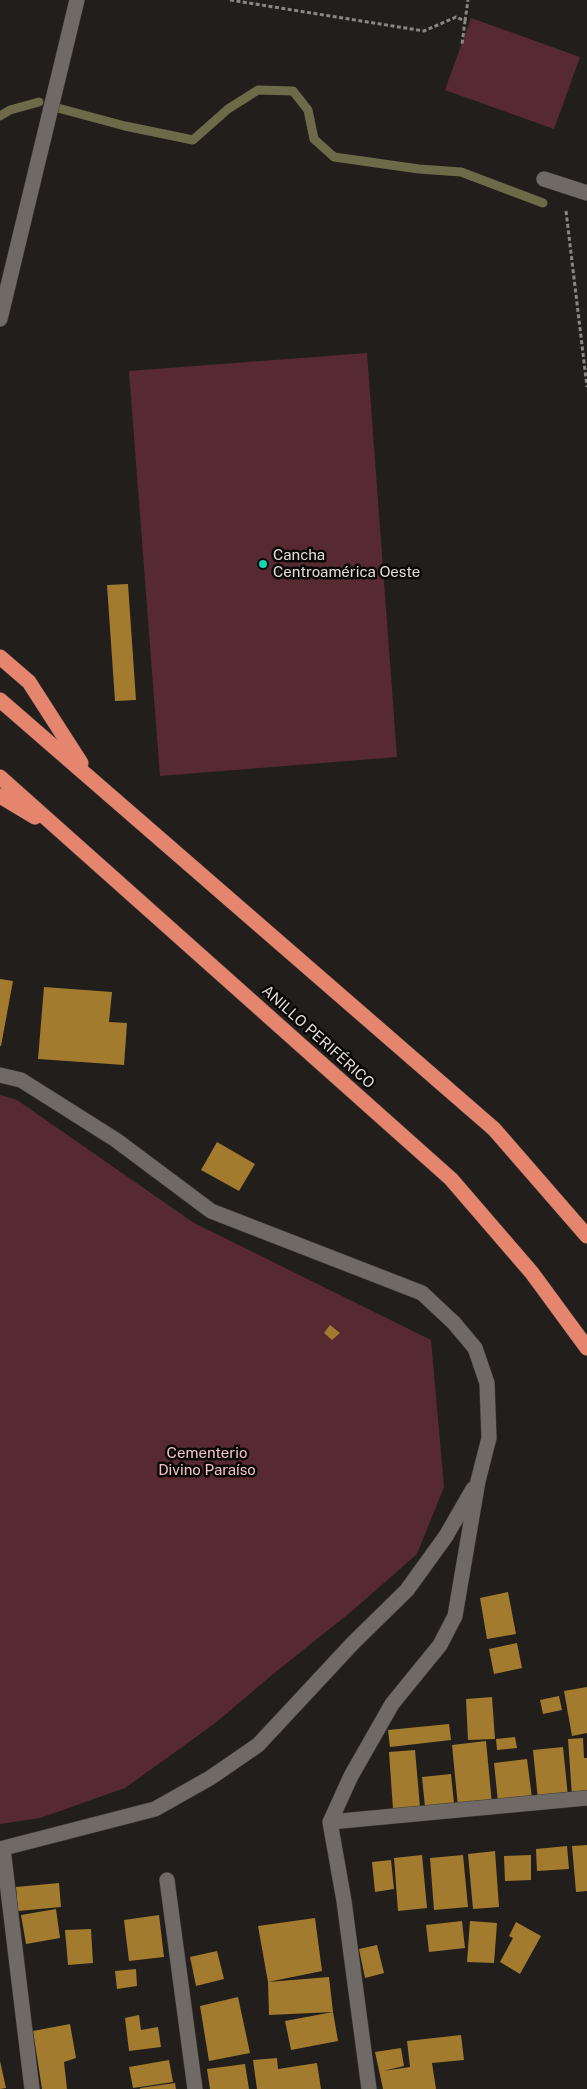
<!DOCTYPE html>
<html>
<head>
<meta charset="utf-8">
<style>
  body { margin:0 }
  canvas { display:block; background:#221e1b }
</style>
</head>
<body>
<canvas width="587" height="2089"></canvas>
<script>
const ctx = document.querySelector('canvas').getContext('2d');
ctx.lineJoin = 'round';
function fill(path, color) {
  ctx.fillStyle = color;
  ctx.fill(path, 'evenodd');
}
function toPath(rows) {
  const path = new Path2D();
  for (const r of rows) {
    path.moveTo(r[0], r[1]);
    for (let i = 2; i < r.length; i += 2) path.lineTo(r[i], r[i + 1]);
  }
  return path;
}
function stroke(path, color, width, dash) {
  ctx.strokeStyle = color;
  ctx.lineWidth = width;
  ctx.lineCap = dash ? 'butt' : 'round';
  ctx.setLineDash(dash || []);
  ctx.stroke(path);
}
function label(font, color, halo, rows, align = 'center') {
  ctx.font = font + ' "Public Sans",sans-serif';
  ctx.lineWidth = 5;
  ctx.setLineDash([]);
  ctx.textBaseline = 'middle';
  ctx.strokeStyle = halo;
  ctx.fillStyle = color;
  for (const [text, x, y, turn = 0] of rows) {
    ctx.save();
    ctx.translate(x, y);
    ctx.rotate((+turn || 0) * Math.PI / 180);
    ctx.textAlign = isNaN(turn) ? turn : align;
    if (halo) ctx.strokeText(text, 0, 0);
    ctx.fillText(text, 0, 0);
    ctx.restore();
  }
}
const green = toPath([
  [471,18,580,57,554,129,445,90],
  [367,353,397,757,160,776,129,371],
  [0,1095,17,1100,194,1223,431,1340,444,1487,417,1554,352,1611,272,1675,214,1724,125,1788,40,1818,0,1824]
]);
const stream = toPath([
  [54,107,125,126,193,140,228,109,258,90,293,91,308,110,314,139,334,157,419,169,461,172,543,203],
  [0,116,10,110,39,102]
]);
const building = toPath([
  [128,584,136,700,115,701,107,585],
  [0,979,13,981,1,1046,0,1046],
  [44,987,112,992,109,1022,127,1023,124,1065,38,1059],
  [217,1142,255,1164,239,1191,201,1170],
  [330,1325,340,1333,332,1340,324,1333],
  [508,1592,516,1634,487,1639,480,1598],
  [517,1643,522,1668,494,1674,489,1649],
  [587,1687,587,1733,572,1736,564,1691],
  [559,1696,562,1710,543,1714,540,1700],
  [492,1697,495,1739,468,1740,466,1699],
  [449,1724,451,1740,390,1747,388,1730],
  [515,1737,517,1748,497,1750,496,1739],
  [583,1738,584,1758,587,1758,587,1795,572,1796,568,1739],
  [486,1741,492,1804,458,1807,452,1745],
  [563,1747,568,1797,538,1800,533,1750],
  [415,1750,420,1807,393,1809,389,1752],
  [527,1759,532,1798,498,1802,494,1763],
  [451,1774,454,1803,425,1807,422,1777],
  [587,1845,587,1891,576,1892,572,1846],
  [567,1846,569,1869,537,1871,536,1849],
  [495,1851,499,1907,473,1909,468,1854],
  [422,1855,427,1908,398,1911,394,1858],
  [463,1855,468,1907,434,1910,430,1858],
  [531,1855,531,1880,505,1881,504,1856],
  [391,1860,394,1889,375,1892,372,1862],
  [59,1883,61,1907,18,1911,16,1887],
  [56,1909,60,1938,26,1944,21,1915],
  [159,1915,164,1957,129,1961,124,1920],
  [315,1918,322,1971,268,1982,329,1977,333,2012,269,2015,268,1982,258,1926],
  [462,1921,465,1948,429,1952,426,1925],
  [470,1921,497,1923,494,1963,467,1962],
  [516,1922,541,1936,520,1974,500,1962,513,1938,509,1936],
  [91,1929,93,1963,68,1965,65,1930],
  [377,1945,384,1973,365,1978,359,1949],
  [217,1951,224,1979,196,1986,190,1957],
  [136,1969,137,1986,117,1989,115,1971],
  [238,1997,250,2053,209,2061,200,2006],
  [333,2012,338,2041,291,2050,285,2021],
  [139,2015,141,2030,158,2027,161,2047,129,2051,125,2018],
  [70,2024,76,2058,64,2062,67,2089,42,2089,33,2031],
  [461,2035,464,2060,432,2063,436,2089,383,2089,375,2052,401,2048,404,2066,383,2071,410,2067,407,2041],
  [277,2058,278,2069,317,2063,321,2089,257,2089,253,2060],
  [169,2060,173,2082,133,2088,129,2067],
  [0,2061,6,2088,0,2089],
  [245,2064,249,2089,210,2089,207,2069],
  [175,2083,176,2089,140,2089,140,2088]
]);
const path = toPath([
  [230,0,424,31,456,17,465,21,462,44],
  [465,21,468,0],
  [566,211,587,387]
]);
const minor = toPath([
  [544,179,587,193],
  [0,319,77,0],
  [0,1075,21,1080,116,1140,211,1211,422,1293,454,1323,475,1348,487,1383,489,1438,478,1481,455,1616,440,1645,392,1704,351,1776,330,1822,344,1901,369,2089],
  [330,1822,587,1798],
  [0,1849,155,1809,210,1778,258,1745,353,1643,407,1590,446,1536,473,1489],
  [3,1849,32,2089],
  [167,1880,195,2089]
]);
const highway = toPath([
  [0,657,29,682,81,763],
  [0,700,494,1129,587,1236],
  [0,777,451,1179,532,1273,587,1348],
  [0,796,35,817]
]);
const markers = [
  [263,564,5,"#15d5b3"]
];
const poiNames = [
  ["Cancha",273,555],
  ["Centroamérica Oeste",273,572]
];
const streetNames = [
  ["ANILLO PERIFÉRICO",318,1037,42]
];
const parkNames = [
  ["Cementerio",207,1453],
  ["Divino Paraíso",207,1470]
];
fill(green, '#572a32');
stroke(stream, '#6d6a49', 9);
fill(building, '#a27b2e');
stroke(minor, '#3f3b39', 16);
stroke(highway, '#3f3b39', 16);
stroke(path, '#8a8684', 3, [4, 2.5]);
stroke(minor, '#6f6a66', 15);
stroke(highway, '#e5856e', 15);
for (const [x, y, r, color] of markers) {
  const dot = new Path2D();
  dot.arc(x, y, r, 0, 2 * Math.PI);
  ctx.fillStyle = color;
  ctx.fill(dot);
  stroke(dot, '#0a0807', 2);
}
label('15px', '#e1dedc', '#0a0807', poiNames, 'left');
label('15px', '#e1dedc', '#0a0807', streetNames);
label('15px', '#f2c3c9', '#0a0807', parkNames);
</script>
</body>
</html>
